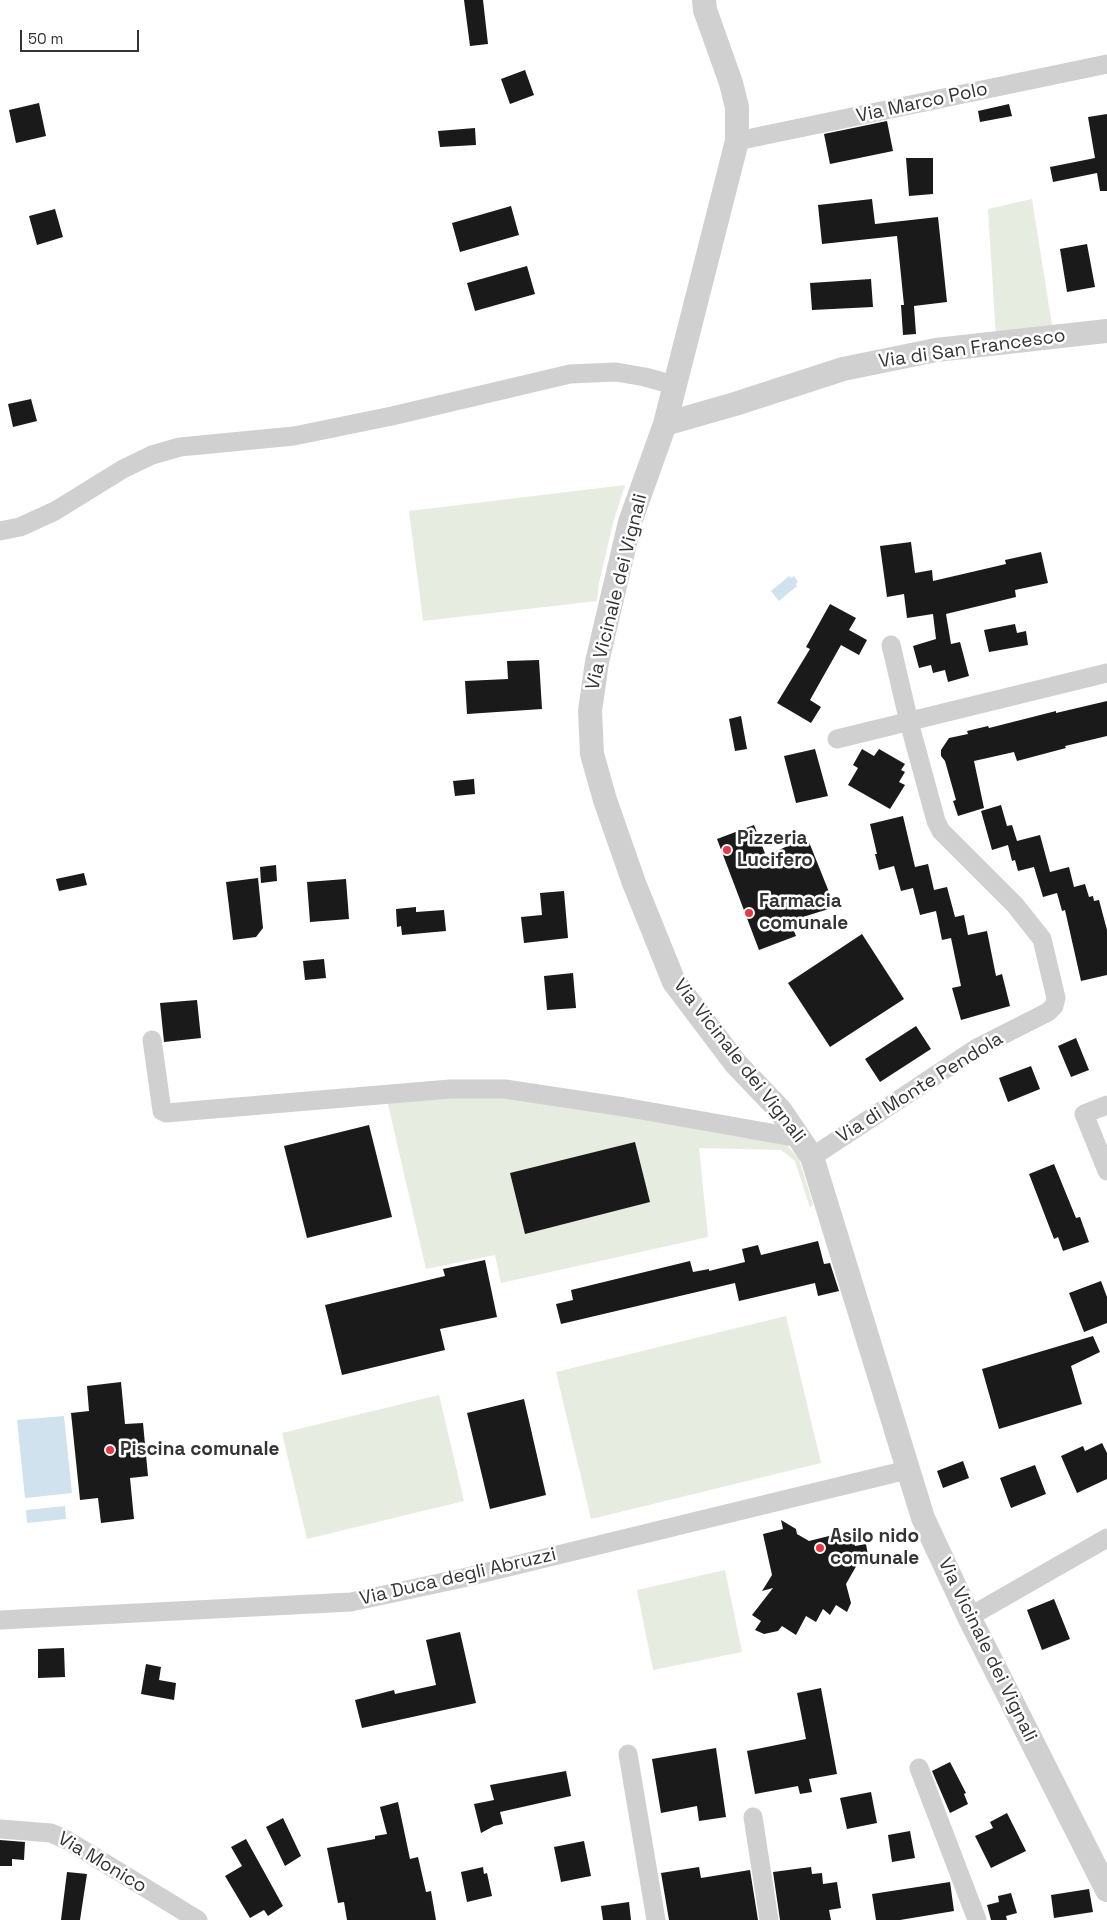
<!DOCTYPE html>
<html>
<head>
<meta charset="utf-8">
<style>
  body { margin:0 }
  #map { position:relative; width:1107px; height:1920px; overflow:hidden; background:#fff; font-family:"Space Grotesk",sans-serif }
  canvas { display:block }
  .scale { position:absolute; left:20px; top:30px; width:119px; height:22px; box-sizing:border-box; border:2px solid #333; border-top:0; padding-left:6px; font-size:15px; line-height:18px; white-space:nowrap; color:#333; -webkit-text-stroke:4px #fff; paint-order:stroke }
</style>
</head>
<body>
<div id="map">
<canvas width="1107" height="1920"></canvas>
<div class="scale">50 m</div>
</div>
<script>
const ctx = document.querySelector('canvas').getContext('2d');
ctx.lineJoin = 'round';
function fill(path, color) {
  ctx.fillStyle = color;
  ctx.fill(path, 'evenodd');
}
function toPath(rows) {
  const path = new Path2D();
  for (const r of rows) {
    path.moveTo(r[0], r[1]);
    for (let i = 2; i < r.length; i += 2) path.lineTo(r[i], r[i + 1]);
  }
  return path;
}
function stroke(path, color, width, dash) {
  ctx.strokeStyle = color;
  ctx.lineWidth = width;
  ctx.lineCap = dash ? 'butt' : 'round';
  ctx.setLineDash(dash || []);
  ctx.stroke(path);
}
function label(font, color, halo, rows, align = 'center') {
  ctx.font = font + ' "Space Grotesk",sans-serif';
  ctx.lineWidth = 5;
  ctx.setLineDash([]);
  ctx.textBaseline = 'middle';
  ctx.strokeStyle = halo;
  ctx.fillStyle = color;
  for (const [text, x, y, turn = 0] of rows) {
    ctx.save();
    ctx.translate(x, y);
    ctx.rotate((+turn || 0) * Math.PI / 180);
    ctx.textAlign = isNaN(turn) ? turn : align;
    if (halo) ctx.strokeText(text, 0, 0);
    ctx.fillText(text, 0, 0);
    ctx.restore();
  }
}
const green = toPath([
  [1032,199,1053,331,996,337,988,209],
  [625,485,613,523,599,583,597,601,423,621,409,511],
  [514,1096,782,1139,799,1159,813,1204,810,1208,795,1161,781,1150,699,1148,708,1237,501,1283,495,1255,426,1269,387,1100],
  [786,1316,821,1463,591,1519,556,1372],
  [439,1395,464,1501,307,1539,282,1433],
  [725,1570,742,1652,653,1670,637,1590]
]);
const water = toPath([
  [789,576,791,578,794,576,798,582,796,584,797,586,779,601,771,591],
  [64,1416,72,1493,25,1498,17,1420],
  [65,1506,66,1519,27,1523,26,1510]
]);
const building = toPath([
  [464,0,483,0,488,44,470,46],
  [525,70,534,95,510,104,501,79],
  [39,103,46,136,16,143,9,110],
  [1009,104,1012,116,980,122,978,111],
  [1107,114,1107,191,1100,191,1097,173,1053,182,1050,167,1095,158,1088,117],
  [887,121,893,151,830,164,824,134],
  [475,128,476,145,440,147,438,131],
  [906,158,933,158,933,194,909,196],
  [872,199,875,224,938,217,947,302,914,306,916,334,903,335,901,305,904,305,897,236,822,244,818,205],
  [511,206,519,235,460,252,452,223],
  [55,209,63,237,37,245,29,216],
  [1087,244,1095,287,1067,292,1060,249],
  [527,266,535,294,475,311,467,283],
  [871,279,873,307,812,310,810,283],
  [31,399,37,421,13,427,8,404],
  [911,542,915,573,932,570,933,581,1006,564,1005,560,1041,552,1048,583,1015,590,1016,597,946,614,951,644,960,642,969,676,948,682,945,670,933,673,931,665,919,668,913,646,936,639,933,614,907,618,904,594,887,597,880,546],
  [830,604,856,618,849,630,867,640,859,655,841,645,810,700,821,707,811,723,777,703,810,649,806,647],
  [1015,624,1017,633,1026,631,1028,645,989,652,984,630],
  [539,660,542,709,467,714,465,681,508,679,507,661],
  [1107,701,1107,736,1065,746,1066,748,1017,761,1014,752,974,761,984,808,958,816,953,801,956,800,945,761,941,756,941,750,949,738,968,734,967,731,988,726,989,728,1056,711,1056,713],
  [741,716,747,749,735,751,729,719],
  [815,749,828,796,796,803,784,756],
  [862,749,874,756,879,749,905,764,901,770,905,772,899,782,905,785,890,809,848,785,858,768,853,765],
  [474,779,475,794,455,796,453,781],
  [1001,805,1007,826,1012,825,1017,841,1040,835,1050,872,1069,867,1074,887,1085,884,1089,897,1093,896,1094,901,1099,900,1107,930,1107,975,1081,981,1065,910,1062,911,1057,893,1043,897,1034,867,1018,871,1015,860,1012,861,1008,845,992,850,981,811],
  [903,816,915,867,928,864,934,890,947,887,955,917,964,915,968,935,987,931,996,976,1002,974,1010,1006,961,1020,952,988,961,986,951,938,942,940,936,911,920,915,913,888,901,891,894,866,879,870,875,854,877,854,870,824],
  [754,825,766,856,807,837,835,907,790,921,796,936,759,950,717,839],
  [276,865,277,881,261,883,260,867],
  [84,873,87,885,59,891,56,879],
  [258,878,263,928,256,937,233,940,226,882],
  [346,879,349,919,310,922,307,882],
  [564,891,568,938,524,943,521,917,542,915,540,893],
  [416,907,416,912,444,910,446,931,402,935,401,926,397,927,396,909],
  [862,934,904,999,830,1047,788,983],
  [324,959,326,978,305,980,303,961],
  [573,973,576,1008,547,1010,544,976],
  [197,1000,201,1038,164,1042,160,1003],
  [916,1026,931,1049,880,1082,865,1059],
  [1076,1038,1089,1070,1071,1077,1058,1046],
  [1031,1066,1040,1089,1008,1102,999,1078],
  [369,1125,392,1217,307,1238,284,1146],
  [635,1142,650,1202,525,1234,510,1173],
  [1054,1164,1076,1218,1080,1217,1089,1242,1063,1251,1058,1237,1054,1239,1029,1174],
  [818,1241,824,1264,830,1263,839,1291,818,1296,815,1283,739,1301,735,1283,561,1324,556,1304,573,1300,571,1290,690,1261,693,1272,709,1269,709,1271,745,1262,742,1249,758,1245,761,1255],
  [485,1260,497,1317,440,1329,445,1350,342,1375,325,1305,445,1276,443,1269],
  [1101,1281,1107,1297,1107,1323,1084,1332,1069,1293],
  [1093,1336,1100,1352,1071,1366,1082,1404,999,1429,982,1369],
  [121,1382,125,1424,143,1423,148,1476,130,1478,134,1519,101,1523,98,1498,80,1500,71,1413,89,1411,87,1386],
  [524,1399,546,1495,490,1509,467,1413],
  [1102,1443,1107,1453,1107,1479,1077,1493,1061,1456,1083,1446,1085,1451],
  [963,1461,969,1478,943,1488,937,1471],
  [1035,1465,1046,1494,1011,1508,1000,1478],
  [781,1520,796,1529,797,1534,809,1541,841,1533,842,1537,852,1534,855,1546,866,1544,869,1561,858,1563,846,1584,851,1603,847,1612,836,1605,830,1615,823,1609,816,1622,806,1616,796,1635,782,1626,778,1631,764,1634,755,1630,761,1621,752,1615,773,1588,762,1591,772,1575,763,1534,783,1529],
  [1054,1599,1070,1639,1042,1650,1027,1610],
  [460,1632,476,1703,362,1728,355,1700,394,1690,395,1694,436,1685,426,1640],
  [64,1648,65,1677,38,1678,38,1649],
  [146,1664,161,1667,159,1680,176,1683,174,1700,141,1694],
  [821,1688,837,1774,809,1779,812,1792,800,1794,798,1786,755,1794,747,1751,806,1739,797,1693],
  [716,1748,726,1817,699,1821,697,1806,661,1813,652,1759],
  [950,1762,966,1793,964,1794,968,1804,950,1813,932,1771],
  [566,1771,571,1796,500,1812,503,1824,494,1826,481,1833,474,1804,494,1800,490,1785],
  [871,1792,877,1823,847,1829,840,1798],
  [398,1802,410,1859,418,1857,426,1892,431,1891,436,1920,347,1920,344,1902,338,1903,327,1848,375,1839,375,1836,387,1834,380,1807],
  [1007,1813,1026,1851,991,1868,975,1836,993,1828,990,1822],
  [283,1818,301,1856,285,1866,266,1827],
  [910,1831,915,1858,892,1862,888,1835],
  [246,1839,283,1906,268,1916,264,1910,250,1918,225,1876,242,1866,231,1847],
  [0,1840,25,1842,24,1860,12,1859,12,1866,0,1866],
  [584,1841,591,1876,561,1882,554,1847],
  [483,1867,484,1874,487,1873,492,1896,467,1902,461,1872],
  [699,1867,701,1878,750,1870,758,1920,669,1920,661,1873],
  [811,1867,812,1874,822,1873,823,1884,837,1882,841,1908,829,1910,831,1920,780,1920,773,1872],
  [67,1872,87,1874,80,1920,61,1920],
  [950,1882,954,1911,900,1920,876,1920,872,1894],
  [1089,1889,1093,1912,1054,1918,1051,1895],
  [1011,1893,1017,1913,1006,1916,1007,1920,991,1920,987,1905,999,1902,998,1896],
  [629,1902,631,1920,603,1920,601,1906]
]);
const minor = toPath([
  [737,141,1107,64],
  [0,531,20,527,55,511,123,469,152,455,180,447,294,436,392,416,570,374,616,372,645,377,674,385],
  [837,739,1107,673],
  [152,1040,162,1111,166,1113,450,1089,505,1089,624,1107,799,1138],
  [1107,1105,1084,1114,1107,1171],
  [812,1157,977,1048,1048,1012,1054,1006,1056,998,1042,939,1015,905,941,831,936,821,909,722,891,645],
  [969,1617,1107,1538],
  [0,1620,351,1602,463,1578,907,1470],
  [628,1754,656,1920],
  [919,1768,977,1920],
  [753,1817,769,1920],
  [0,1829,51,1833,67,1840,198,1920]
]);
const tertiary = toPath([
  [704,0,705,10,731,83,737,107,737,141,665,424,630,522,597,662,590,711,592,754,605,800,634,883,674,982,736,1064,780,1110,812,1157,923,1518,969,1617,1107,1890],
  [665,424,735,404,843,369,936,350,1107,331]
]);
const markers = [
  [727,850,5,"#e63946"],
  [749,913,5,"#e63946"],
  [110,1450,5,"#e63946"],
  [820,1548,5,"#e63946"]
];
const streetNames = [
  ["Via Marco Polo",922,103,-12],
  ["Via di San Francesco",972,349,-8],
  ["Via Vicinale dei Vignali",617,592,-76],
  ["Via Vicinale dei Vignali",739,1061,52],
  ["Via di Monte Pendola",920,1088,-32],
  ["Via Duca degli Abruzzi",458,1577,-13],
  ["Via Vicinale dei Vignali",987,1650,64],
  ["Via Monico",102,1863,31]
];
const poiNames = [
  ["Pizzeria",737,839],
  ["Lucifero",737,861],
  ["Farmacia",759,902],
  ["comunale",759,924],
  ["Piscina comunale",120,1450],
  ["Asilo nido",830,1537],
  ["comunale",830,1559]
];
fill(green, '#e6ecdf');
fill(water, '#cfe2ee');
fill(building, '#1a1a1a');
stroke(minor, '#d0d0d0', 19);
stroke(tertiary, '#d0d0d0', 24);
for (const [x, y, r, color] of markers) {
  const dot = new Path2D();
  dot.arc(x, y, r, 0, 2 * Math.PI);
  ctx.fillStyle = color;
  ctx.fill(dot);
  stroke(dot, '#fff', 2);
}
label('19px', '#333', '#fff', streetNames);
label('bold 19px', '#333', '#fff', poiNames, 'left');
</script>
</body>
</html>
